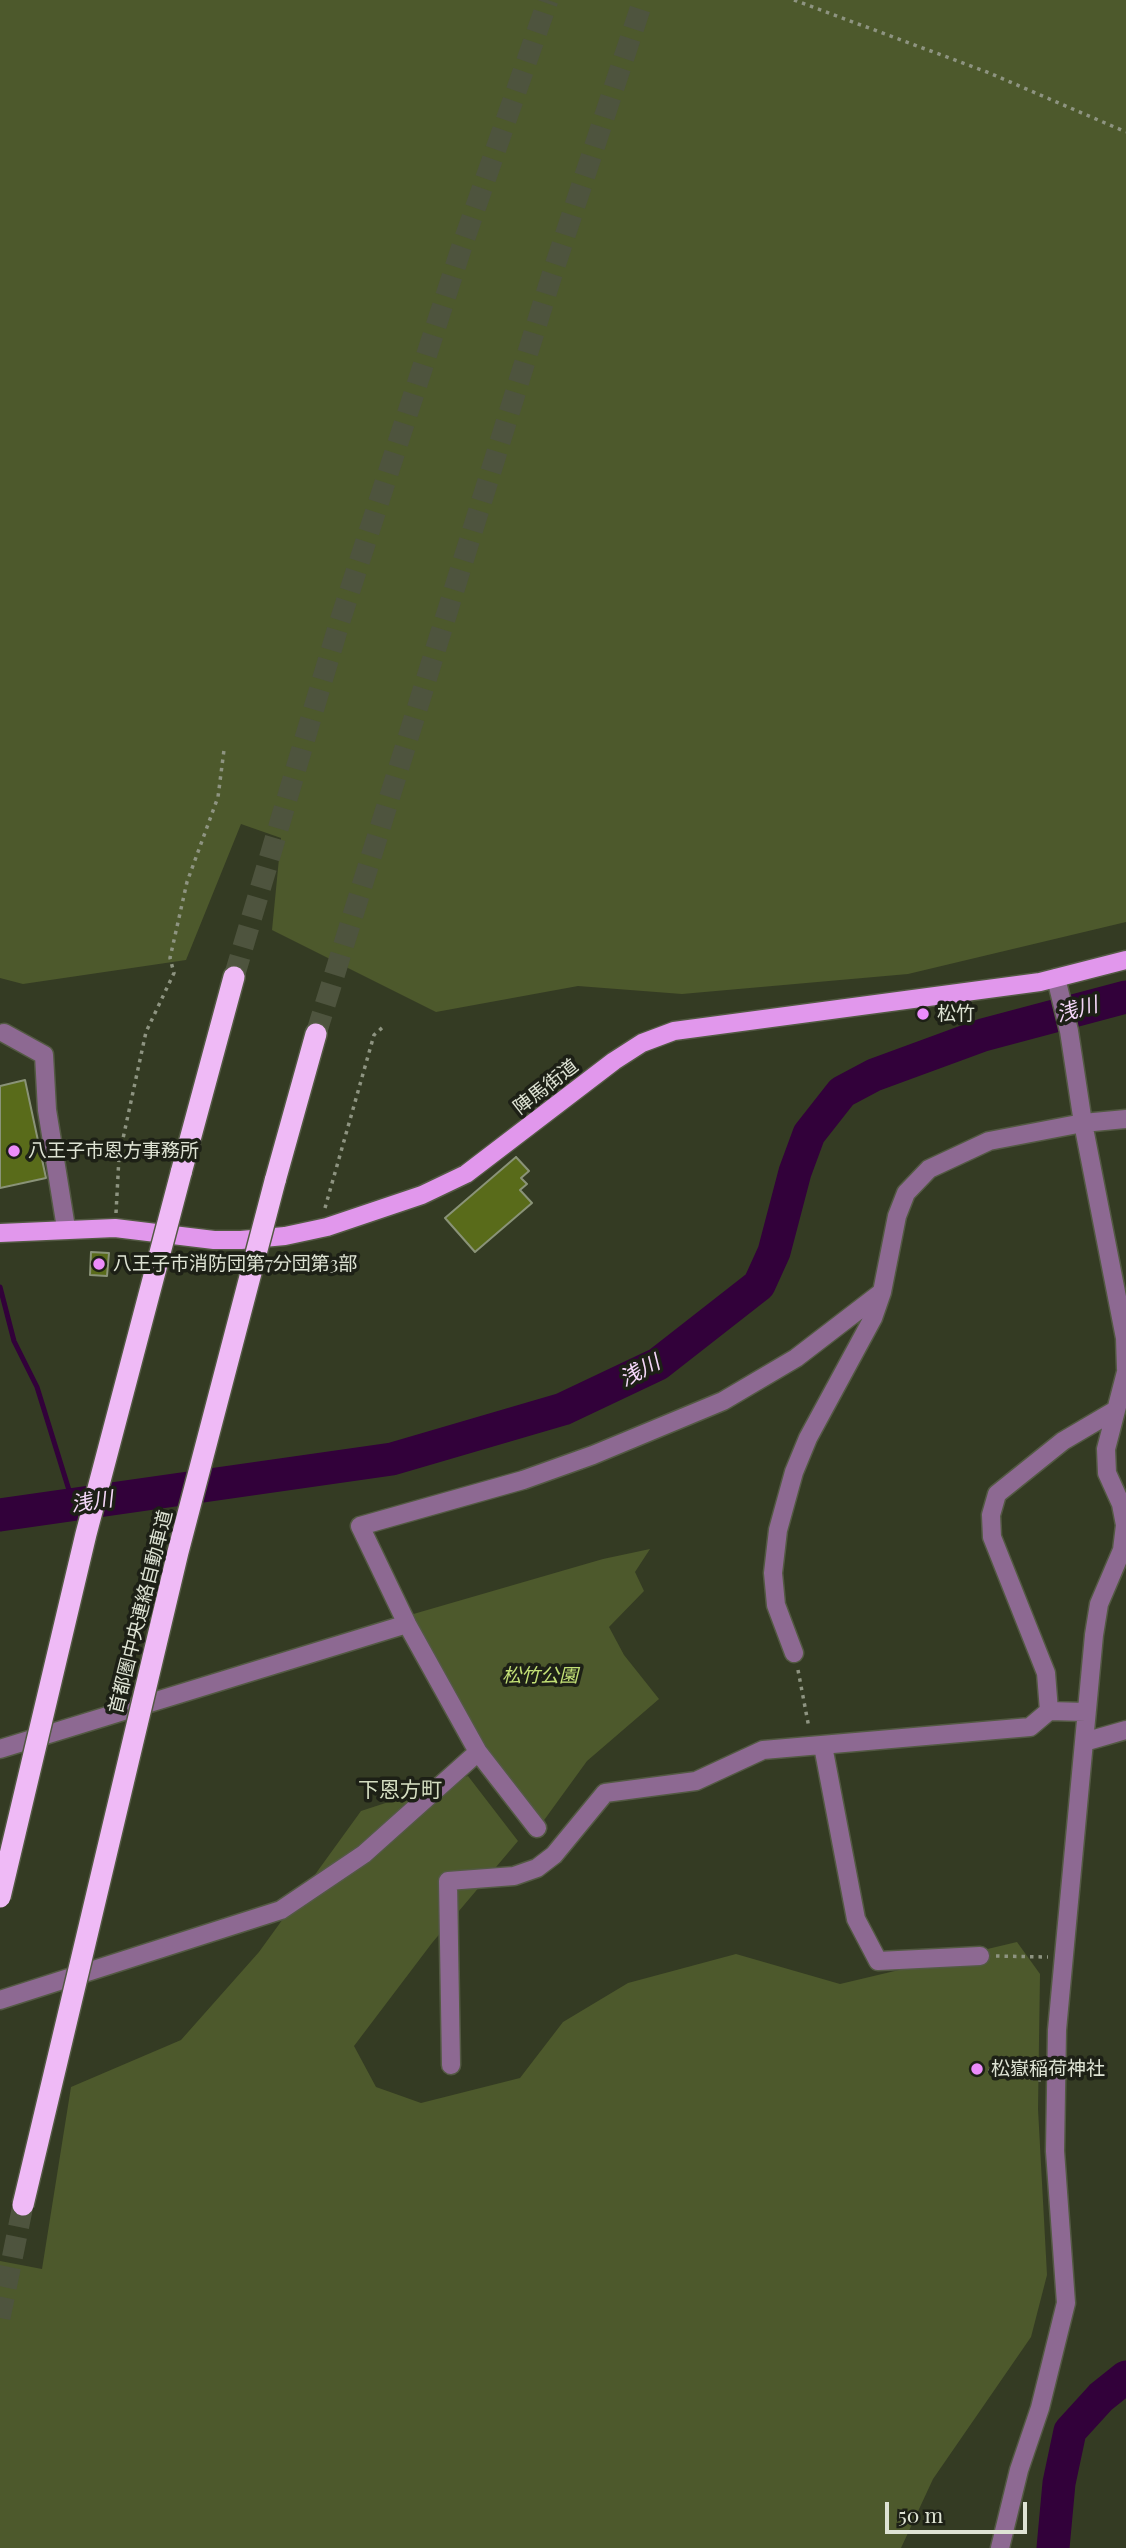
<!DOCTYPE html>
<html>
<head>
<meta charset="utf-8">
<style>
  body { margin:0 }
  #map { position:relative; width:1126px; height:2548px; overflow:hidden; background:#343b23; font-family:"Playfair Display",serif }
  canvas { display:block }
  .scale { position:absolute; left:885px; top:2502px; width:142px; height:32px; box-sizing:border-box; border:4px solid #dee3d4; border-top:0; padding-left:9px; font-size:21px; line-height:24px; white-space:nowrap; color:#dee3d4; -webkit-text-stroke:5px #1d2016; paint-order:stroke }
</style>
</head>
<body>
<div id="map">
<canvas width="1126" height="2548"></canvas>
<div class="scale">50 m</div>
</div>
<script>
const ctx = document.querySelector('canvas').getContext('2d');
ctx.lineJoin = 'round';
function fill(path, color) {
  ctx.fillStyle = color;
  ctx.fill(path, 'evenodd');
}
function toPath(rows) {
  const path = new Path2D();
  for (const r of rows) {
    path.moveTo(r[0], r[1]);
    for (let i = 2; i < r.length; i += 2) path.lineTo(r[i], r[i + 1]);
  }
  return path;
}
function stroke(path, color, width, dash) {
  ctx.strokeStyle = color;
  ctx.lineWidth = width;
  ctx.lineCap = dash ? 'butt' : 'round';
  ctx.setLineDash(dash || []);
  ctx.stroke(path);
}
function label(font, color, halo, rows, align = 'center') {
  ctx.font = font + ' "Playfair Display","Noto Sans JP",serif';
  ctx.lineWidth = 7;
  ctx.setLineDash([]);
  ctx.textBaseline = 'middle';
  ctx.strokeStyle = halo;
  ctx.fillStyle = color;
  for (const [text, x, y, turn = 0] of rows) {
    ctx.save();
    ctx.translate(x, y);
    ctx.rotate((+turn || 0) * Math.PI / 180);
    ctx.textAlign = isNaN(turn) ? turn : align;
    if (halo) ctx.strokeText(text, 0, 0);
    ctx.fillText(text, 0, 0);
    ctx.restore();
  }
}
const green = toPath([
  [0,0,1126,0,1126,922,908,974,682,994,578,986,436,1012,272,930,281,838,241,824,186,960,23,984,0,978],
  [650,1549,635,1572,644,1591,609,1627,624,1655,659,1699,587,1761,542,1823,483,1749,410,1615,603,1559],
  [468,1776,518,1841,432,1943,354,2046,376,2087,421,2103,520,2078,563,2022,628,1983,736,1954,840,1984,1017,1942,1040,1974,1038,2109,1047,2275,1031,2337,933,2479,901,2548,0,2548,0,2261,42,2269,71,2087,181,2040,259,1952,361,1811]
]);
const stream = toPath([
  [0,1287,14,1341,37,1387,73,1503]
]);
const river = toPath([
  [0,1515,392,1459,563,1409,658,1364,759,1285,774,1252,795,1172,809,1134,842,1092,874,1075,983,1035,1126,997],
  [1053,2548,1059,2483,1070,2431,1101,2397,1126,2377]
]);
const building = toPath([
  [25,1080,46,1178,0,1188,0,1086,25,1080],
  [516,1157,529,1171,521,1178,527,1184,520,1190,532,1203,475,1252,445,1218,516,1157],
  [91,1252,109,1253,107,1276,90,1275,91,1252]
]);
const highwayTunnel = toPath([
  [234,977,339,624,461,249,548,0],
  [316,1034,551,278,643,0],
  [0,2318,23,2205]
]);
const path = toPath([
  [794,0,987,72,1126,132],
  [325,1208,374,1035,384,1026],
  [116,1213,119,1157,146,1032,174,973,170,958,187,882,218,797,224,750],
  [798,1670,809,1728],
  [996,1956,1048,1957],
  [988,2071,1041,2080]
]);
const minor = toPath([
  [1056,978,1069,1031,1083,1123,1125,1338,1126,1369],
  [4,1033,44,1055,47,1110,66,1228],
  [794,1653,776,1605,773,1573,778,1530,794,1472,808,1438,873,1318,882,1292,897,1216,906,1193,929,1169,989,1141,1083,1123,1126,1119],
  [1049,1711,1086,1712],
  [1084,1742,1126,1730],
  [823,1746,856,1919,878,1961,980,1956],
  [0,1749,407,1624],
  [537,1828,478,1752,407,1624,360,1526,523,1480,593,1455,723,1401,796,1358,882,1292],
  [0,2000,281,1910,364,1854,478,1752],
  [451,2065,448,1881,514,1876,537,1868,554,1855,605,1793,696,1781,763,1750,1030,1727,1049,1711,1046,1673,992,1537,991,1515,997,1494,1063,1441,1114,1411],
  [1000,2548,1019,2470,1040,2408,1066,2303,1055,2151,1057,2030,1094,1635,1099,1604,1122,1550,1125,1525,1121,1504,1107,1473,1106,1449,1126,1372]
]);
const major = toPath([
  [0,1233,115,1228,214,1240,241,1240,285,1236,327,1227,422,1195,466,1174,614,1061,642,1043,674,1031,1040,982,1126,960]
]);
const highway = toPath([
  [181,1173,234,977],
  [275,1181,316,1034]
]);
const highwayBridge = toPath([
  [0,1897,86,1534,181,1173],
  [23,2205,178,1552,275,1181]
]);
const markers = [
  [923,1014,7,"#ec8cfb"],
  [14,1151,7,"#ec8cfb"],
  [99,1264,7,"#ec8cfb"],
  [977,2069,7,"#ec8cfb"]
];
const poiNames = [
  ["松竹",937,1014],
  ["八王子市恩方事務所",28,1151],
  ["八王子市消防団第7分団第3部",113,1264],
  ["松嶽稲荷神社",991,2069]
];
const streetNames = [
  ["陣馬街道",546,1087,-38],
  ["首都圏中央連絡自動車道",141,1612,-76]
];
const parkNames = [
  ["松竹公園",540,1676]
];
const waterNames = [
  ["浅川",1077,1010,-15],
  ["浅川",640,1371,-28],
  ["浅川",92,1502,-8]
];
const neighbourhoodNames = [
  ["下恩方町",400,1790]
];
fill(green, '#4d592c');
stroke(stream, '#32013a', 5);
stroke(river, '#32013a', 33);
fill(building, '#596b1a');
stroke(building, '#8a9378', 2);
stroke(highwayTunnel, '#4e543e', 21, [21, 10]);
stroke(minor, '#535943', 21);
stroke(major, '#535943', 21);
stroke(highway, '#535943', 24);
stroke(path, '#8e9481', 3.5, [3.5, 5]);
stroke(minor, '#8d6992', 18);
stroke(major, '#e197ec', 18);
stroke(highway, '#efbaf6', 21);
stroke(highwayBridge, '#535943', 24, []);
stroke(highwayBridge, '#efbaf6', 21);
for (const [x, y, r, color] of markers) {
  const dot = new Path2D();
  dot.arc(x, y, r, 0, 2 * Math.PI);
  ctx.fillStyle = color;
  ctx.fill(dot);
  stroke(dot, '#1d2016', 2.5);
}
label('19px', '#dee3d4', '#1d2016', poiNames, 'left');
label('19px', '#dee3d4', '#1d2016', streetNames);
label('italic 19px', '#c3e076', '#1d2016', parkNames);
label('italic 21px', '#f5d7f9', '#1d2016', waterNames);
label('21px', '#d5dec2', '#1d2016', neighbourhoodNames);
</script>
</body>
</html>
